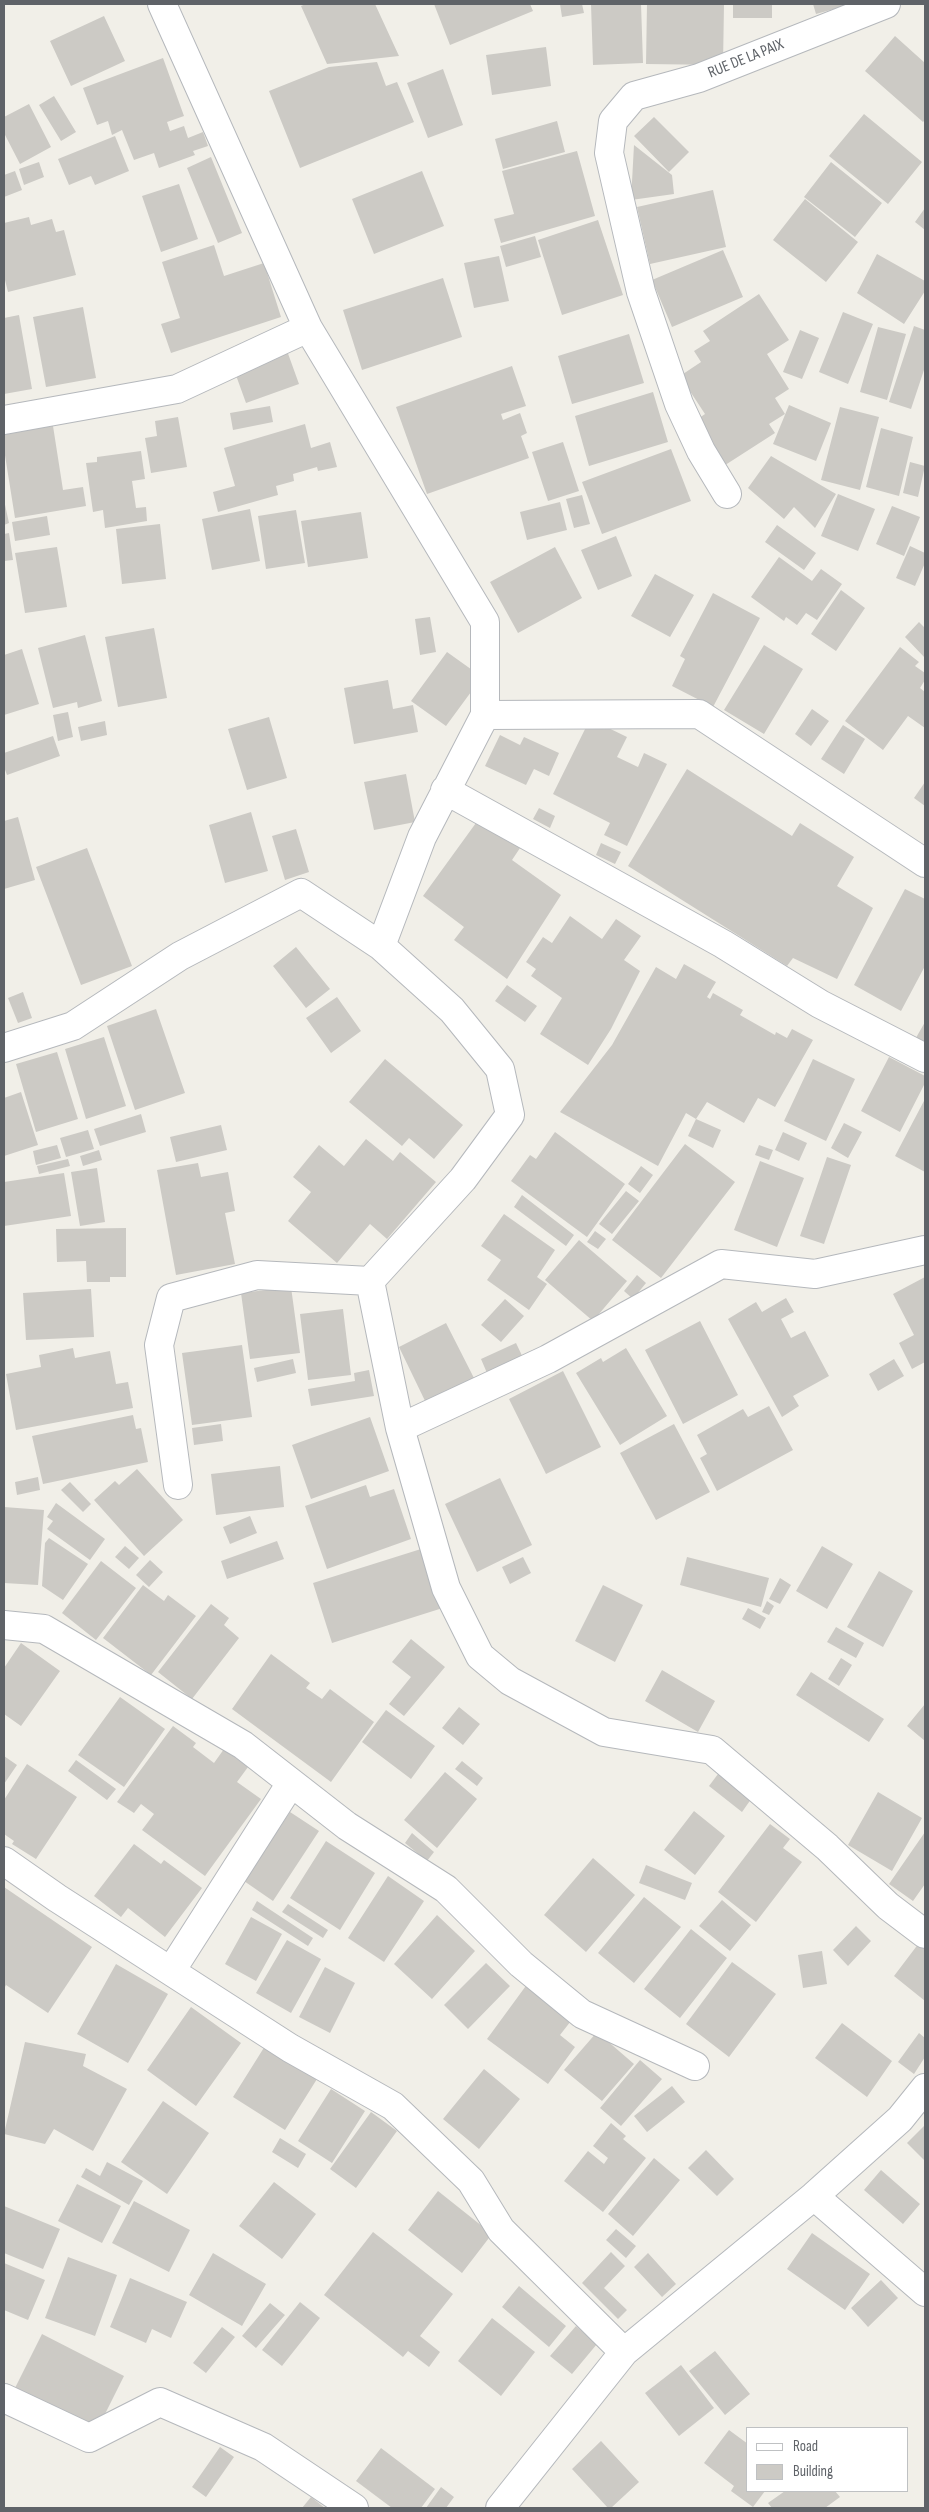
<!DOCTYPE html>
<html>
<head>
<meta charset="utf-8">
<style>
  body { margin:0 }
  #map { position:relative; width:929px; height:2512px; overflow:hidden; background:#f1efe8; font-family:"Sofia Sans Condensed",sans-serif }
  canvas { display:block }
  .frame { position:absolute; inset:0; border:5px solid #5f6368; pointer-events:none }
  .legend { position:absolute; left:746px; top:2427px; width:162px; height:65px; box-sizing:border-box; background:#fff; border:1px solid #bfc1c3; margin:0; padding:6px 9px; list-style:none; font-size:15px; color:#5f6368 }
  .legend li { display:flex; align-items:center; gap:10px; height:25px }
  .legend b { width:25px; border:1px solid #bfc1c3 }
</style>
</head>
<body>
<div id="map">
<canvas width="929" height="2512"></canvas>
<div class="frame"></div>
<ul class="legend">
<li><b style="height:6px;background:#fff"></b>Road</li>
<li><b style="height:14px;background:#cccac5"></b>Building</li>
</ul>
</div>
<script>
const ctx = document.querySelector('canvas').getContext('2d');
ctx.lineJoin = 'round';
function fill(path, color) {
  ctx.fillStyle = color;
  ctx.fill(path, 'evenodd');
}
function toPath(rows) {
  const path = new Path2D();
  for (const r of rows) {
    path.moveTo(r[0], r[1]);
    for (let i = 2; i < r.length; i += 2) path.lineTo(r[i], r[i + 1]);
  }
  return path;
}
function stroke(path, color, width, dash) {
  ctx.strokeStyle = color;
  ctx.lineWidth = width;
  ctx.lineCap = dash ? 'butt' : 'round';
  ctx.setLineDash(dash || []);
  ctx.stroke(path);
}
function label(font, color, halo, rows, align = 'center') {
  ctx.font = font + ' "Sofia Sans Condensed",sans-serif';
  ctx.lineWidth = 4;
  ctx.setLineDash([]);
  ctx.textBaseline = 'middle';
  ctx.strokeStyle = halo;
  ctx.fillStyle = color;
  for (const [text, x, y, turn = 0] of rows) {
    ctx.save();
    ctx.translate(x, y);
    ctx.rotate((+turn || 0) * Math.PI / 180);
    ctx.textAlign = isNaN(turn) ? turn : align;
    if (halo) ctx.strokeText(text, 0, 0);
    ctx.fillText(text, 0, 0);
    ctx.restore();
  }
}
const building = toPath([
  [306,4,375,4,399,56,327,64,301,6],
  [434,4,530,4,533,11,450,45],
  [560,4,582,4,584,13,562,17],
  [591,4,641,4,643,63,593,65],
  [647,4,724,4,723,65,646,64],
  [733,4,772,4,772,18,733,18],
  [813,4,852,4,816,14],
  [104,16,125,61,71,86,50,41],
  [895,36,925,63,925,120,923,122,865,71],
  [546,47,551,86,492,95,486,55],
  [163,58,184,116,167,122,170,131,184,126,188,138,203,132,208,146,193,151,195,155,159,168,154,153,134,160,122,130,112,135,108,121,97,125,83,88],
  [377,62,386,86,397,82,414,122,300,168,269,91,329,67],
  [443,69,463,125,428,138,407,83],
  [54,96,76,132,61,141,39,105],
  [29,104,51,147,20,164,4,133,4,117],
  [864,114,922,162,888,204,829,156],
  [654,117,689,152,669,172,634,136],
  [557,121,565,152,503,169,495,139],
  [115,136,129,171,95,185,91,176,69,185,58,159],
  [634,145,672,175,674,194,631,200],
  [577,151,595,216,501,243,494,219,514,214,502,171],
  [211,157,242,233,218,243,187,168],
  [39,162,44,177,24,185,19,169],
  [831,162,882,203,855,237,804,197],
  [15,171,22,190,4,197,4,175],
  [422,171,444,226,374,254,352,199],
  [179,184,198,239,161,252,142,196],
  [713,190,726,247,650,264,637,207],
  [805,199,858,242,826,282,773,240],
  [925,208,925,230,915,222],
  [29,217,31,225,52,219,56,232,64,230,76,275,8,292,4,276,4,223],
  [598,220,623,295,562,315,538,240],
  [535,236,541,257,506,267,500,246],
  [214,245,224,276,264,263,281,317,171,353,161,324,180,318,162,262],
  [723,250,743,297,672,327,652,280],
  [877,254,925,281,925,291,904,324,857,293],
  [499,256,509,301,474,308,464,263],
  [443,278,462,337,362,370,343,310],
  [759,294,789,340,767,354,789,389,775,398,785,414,769,424,775,433,719,469,690,424,705,414,680,376,701,362,694,351,710,341,703,331],
  [83,307,96,378,46,387,33,317],
  [843,312,873,324,848,384,819,372],
  [19,315,32,389,4,394,4,318],
  [914,326,925,330,925,367,911,409,889,402],
  [878,327,906,334,887,400,860,392],
  [800,330,819,338,802,379,783,372],
  [629,334,644,383,572,404,558,356],
  [286,348,299,384,246,403,233,367],
  [512,366,526,406,501,414,503,420,520,413,527,433,521,436,529,458,427,494,396,407],
  [653,392,668,442,589,466,575,416],
  [789,405,831,423,816,461,773,444],
  [270,406,273,422,233,430,230,413],
  [840,407,879,417,860,490,821,480],
  [178,417,187,467,151,473,145,438,157,436,155,421],
  [305,424,311,448,330,442,337,467,318,471,317,467,293,474,294,481,276,486,278,495,218,512,213,492,235,486,224,448],
  [53,426,63,490,83,487,86,506,15,518,4,449,4,433],
  [881,428,913,437,899,496,866,487],
  [563,442,579,491,548,501,532,452],
  [671,449,691,501,602,534,582,482],
  [141,451,145,479,132,481,136,508,146,507,147,521,105,528,103,510,93,512,86,463,97,462,97,457],
  [771,456,836,494,815,528,794,507,784,519,748,488],
  [910,462,925,466,918,497,903,493],
  [838,494,875,509,858,551,821,536],
  [582,495,590,524,574,528,566,499],
  [4,500,9,523,4,525],
  [560,502,567,530,527,540,520,512],
  [892,506,920,517,904,556,876,544],
  [250,509,260,561,212,570,202,519],
  [296,510,305,563,266,569,258,516],
  [361,512,368,558,308,567,301,521],
  [47,516,50,535,15,541,12,522],
  [160,524,166,579,122,584,116,529],
  [777,525,816,553,804,570,765,542],
  [9,533,13,560,4,561,4,534],
  [616,536,632,576,598,590,581,550],
  [910,546,925,553,925,563,915,586,896,578],
  [57,547,67,607,25,613,15,553],
  [555,547,582,598,518,633,490,582],
  [779,557,812,581,821,569,842,584,817,620,806,613,797,625,786,617,784,621,751,597],
  [655,574,694,595,670,637,631,616],
  [841,590,865,608,836,651,811,634],
  [713,593,760,618,713,707,672,686,685,659,680,656],
  [430,617,436,652,420,655,415,619],
  [919,622,925,628,925,658,905,637],
  [154,628,167,698,118,707,105,637],
  [85,635,102,701,78,708,77,702,53,708,38,648],
  [764,645,803,669,764,734,724,710],
  [900,647,919,662,915,666,925,673,925,680,920,688,925,692,925,728,908,716,883,750,845,721],
  [22,649,39,704,4,715,4,655],
  [447,652,482,677,446,726,411,701],
  [388,680,393,709,413,705,418,732,354,744,344,688],
  [812,709,829,721,811,746,795,734],
  [68,712,73,737,58,741,53,715],
  [269,717,287,778,247,790,228,729],
  [590,719,627,737,617,757,638,767,644,753,667,764,627,846,604,835,610,823,553,794],
  [105,721,107,735,81,741,78,727],
  [843,725,865,739,844,774,821,759],
  [500,735,520,745,524,737,559,753,549,776,534,769,526,785,485,766],
  [53,736,60,756,7,775,4,767,4,753],
  [687,769,792,836,800,823,854,857,837,886,873,908,837,979,793,958,787,966,628,866],
  [406,774,415,822,374,830,364,782],
  [925,782,925,806,914,798],
  [539,808,555,816,550,828,533,819],
  [251,812,268,871,225,883,209,825],
  [481,816,522,845,512,860,561,895,507,979,454,940,464,927,423,896],
  [18,817,35,880,4,889,4,821],
  [296,829,309,872,285,880,272,836],
  [601,843,621,852,615,864,596,855],
  [87,848,132,966,81,985,36,867],
  [905,889,925,899,925,966,901,1011,854,985],
  [570,916,602,939,616,919,641,936,624,960,640,971,611,1029,588,1065,540,1034,562,998,531,976,536,969,526,962,543,937,552,943],
  [296,947,330,989,306,1008,273,966],
  [684,964,716,982,707,997,710,999,713,993,743,1010,740,1015,775,1035,776,1032,787,1038,792,1029,813,1040,775,1107,758,1098,744,1123,707,1102,696,1119,686,1113,658,1166,560,1112,612,1045,656,967,676,979],
  [507,985,537,1006,525,1022,495,1001],
  [23,992,32,1018,18,1023,8,998],
  [337,997,361,1031,331,1053,306,1018],
  [156,1009,185,1093,135,1110,107,1026],
  [925,1022,925,1049,913,1043],
  [104,1037,126,1106,86,1119,65,1049],
  [57,1052,78,1119,36,1132,16,1064],
  [889,1057,925,1076,925,1083,900,1132,861,1111],
  [385,1059,463,1125,434,1159,409,1138,402,1146,349,1102],
  [813,1059,855,1079,826,1141,784,1121],
  [21,1092,38,1145,4,1156,4,1098],
  [925,1099,925,1172,895,1156],
  [141,1114,146,1132,100,1146,94,1129],
  [696,1119,721,1130,713,1148,688,1136],
  [844,1123,862,1132,848,1158,831,1148],
  [221,1125,227,1150,176,1162,170,1137],
  [88,1130,94,1149,66,1157,60,1138],
  [555,1132,625,1184,587,1237,511,1181,530,1155,536,1159],
  [783,1132,807,1143,799,1161,775,1150],
  [366,1139,393,1161,400,1152,436,1182,387,1239,370,1224,337,1263,288,1221,311,1192,293,1177,319,1145,344,1166],
  [685,1144,735,1182,661,1278,612,1240],
  [57,1145,61,1158,36,1165,33,1151],
  [759,1145,773,1150,769,1160,755,1155],
  [99,1150,102,1160,83,1166,80,1156],
  [827,1157,851,1165,824,1244,800,1236],
  [68,1159,70,1166,39,1174,37,1166],
  [760,1161,804,1178,777,1247,734,1230],
  [198,1163,201,1177,228,1172,235,1211,225,1213,235,1264,176,1275,157,1170],
  [641,1166,653,1175,640,1193,628,1184],
  [97,1168,105,1222,80,1226,71,1172],
  [64,1173,71,1216,4,1226,4,1182],
  [626,1191,639,1201,612,1234,599,1224],
  [522,1195,574,1235,566,1246,514,1207],
  [504,1214,555,1250,537,1277,547,1284,529,1310,487,1280,501,1260,481,1246],
  [126,1228,126,1277,110,1277,110,1282,87,1282,86,1261,57,1262,56,1229],
  [595,1231,606,1239,598,1249,587,1242],
  [579,1240,627,1281,593,1321,545,1280],
  [637,1275,646,1283,633,1299,624,1291],
  [925,1277,925,1362,912,1369,899,1343,914,1335,893,1294],
  [291,1287,300,1353,250,1359,241,1293],
  [91,1289,94,1337,26,1340,23,1293],
  [786,1298,794,1312,781,1319,791,1338,805,1331,829,1376,793,1396,799,1406,782,1417,728,1319,756,1302,762,1312],
  [505,1299,524,1316,501,1342,481,1325],
  [343,1309,351,1375,308,1380,300,1314],
  [700,1321,738,1395,683,1424,645,1350],
  [446,1323,475,1380,427,1405,399,1347],
  [516,1343,526,1364,490,1380,481,1359],
  [242,1345,252,1417,192,1425,182,1353],
  [73,1348,75,1358,110,1351,116,1384,128,1382,133,1408,16,1430,6,1374,41,1367,39,1355],
  [626,1348,667,1416,620,1445,576,1373,601,1358,603,1362],
  [293,1359,296,1373,257,1382,254,1368],
  [894,1359,904,1376,878,1391,869,1374],
  [369,1370,374,1396,311,1406,308,1389,355,1381,354,1373],
  [563,1371,601,1447,546,1474,509,1399],
  [769,1406,793,1450,717,1491,700,1458,707,1454,697,1435,743,1409,748,1417],
  [133,1415,136,1429,141,1428,148,1462,43,1484,32,1436],
  [370,1417,389,1471,311,1499,292,1445],
  [221,1424,223,1441,194,1445,192,1428],
  [674,1424,710,1492,656,1520,620,1453],
  [280,1466,284,1507,216,1515,211,1474],
  [137,1469,183,1520,144,1556,94,1500,115,1481,119,1485],
  [38,1477,40,1490,17,1495,15,1482],
  [500,1478,532,1545,477,1572,445,1504],
  [70,1482,91,1504,83,1512,61,1490],
  [366,1485,370,1497,394,1489,411,1539,327,1569,305,1506],
  [56,1503,105,1539,90,1560,47,1529,53,1521,47,1517],
  [4,1507,44,1510,38,1585,4,1583],
  [250,1516,257,1533,230,1544,223,1527],
  [49,1538,88,1564,63,1600,42,1586,45,1543],
  [277,1541,284,1559,227,1579,221,1561],
  [125,1546,139,1558,129,1569,115,1557],
  [822,1546,853,1564,827,1609,796,1591],
  [421,1549,449,1606,332,1643,313,1583],
  [523,1557,531,1573,510,1584,502,1567],
  [687,1557,769,1578,761,1607,680,1585],
  [150,1560,163,1572,149,1587,136,1575],
  [101,1561,136,1588,96,1640,62,1613],
  [879,1571,913,1591,883,1647,847,1627],
  [780,1578,791,1585,780,1604,769,1599],
  [143,1585,164,1601,168,1595,196,1616,151,1675,103,1638],
  [603,1585,643,1605,615,1662,575,1641],
  [767,1601,774,1606,769,1615,762,1612],
  [211,1604,229,1618,224,1625,239,1638,192,1699,158,1672],
  [748,1608,766,1618,760,1629,742,1619],
  [836,1627,864,1643,856,1658,827,1642],
  [411,1639,445,1667,404,1716,389,1704,411,1677,392,1662],
  [21,1643,60,1671,21,1726,4,1714,4,1668],
  [271,1654,310,1683,306,1688,322,1699,330,1689,374,1722,331,1782,232,1709],
  [841,1658,852,1665,839,1686,828,1679],
  [662,1670,715,1701,698,1732,645,1701],
  [811,1672,884,1719,869,1742,796,1695],
  [120,1697,165,1729,124,1787,78,1755],
  [925,1704,925,1741,907,1726],
  [459,1707,480,1724,463,1745,442,1728],
  [386,1710,435,1746,411,1779,362,1742],
  [173,1726,196,1743,193,1747,214,1763,224,1749,248,1767,237,1782,261,1799,205,1876,142,1830,154,1814,141,1804,134,1813,117,1802],
  [4,1756,17,1765,4,1784],
  [76,1760,116,1789,107,1800,68,1771],
  [462,1761,483,1778,477,1786,455,1769],
  [27,1764,77,1797,36,1859,12,1844,14,1841,4,1834,4,1800],
  [721,1770,754,1795,742,1812,709,1786],
  [445,1772,477,1799,437,1848,404,1820],
  [878,1792,922,1818,892,1871,848,1845],
  [694,1811,725,1836,695,1875,664,1850],
  [290,1812,319,1831,273,1901,244,1881],
  [770,1824,790,1839,783,1848,802,1862,756,1922,718,1892],
  [925,1832,925,1884,913,1901,889,1884],
  [412,1833,434,1852,427,1861,405,1843],
  [326,1841,375,1873,340,1930,290,1898],
  [134,1844,161,1864,164,1860,202,1888,165,1937,128,1908,121,1917,94,1896],
  [593,1858,635,1895,586,1952,544,1915],
  [646,1865,692,1883,685,1900,639,1883],
  [388,1876,424,1901,384,1962,348,1938],
  [4,1887,92,1947,48,2013,6,1985,4,1989],
  [644,1897,681,1927,634,1983,598,1953],
  [722,1900,751,1925,730,1951,699,1926],
  [257,1901,313,1938,308,1946,252,1910],
  [288,1904,328,1930,323,1938,282,1912],
  [437,1915,475,1951,432,1999,394,1964],
  [251,1917,282,1934,256,1981,225,1964],
  [856,1926,871,1941,848,1966,833,1950],
  [691,1929,727,1958,680,2018,644,1989],
  [287,1940,321,1959,291,2013,256,1993],
  [919,1943,925,1948,925,2001,894,1976],
  [822,1951,827,1984,803,1988,798,1955],
  [732,1962,776,1994,729,2057,686,2024],
  [486,1963,510,1986,468,2029,444,2005],
  [116,1964,168,1994,128,2063,77,2034],
  [325,1967,355,1983,330,2033,299,2017],
  [528,1983,574,2017,560,2035,575,2047,548,2084,487,2039],
  [191,2007,241,2043,196,2106,147,2070],
  [842,2023,892,2061,867,2097,815,2058],
  [597,2032,634,2064,602,2101,564,2070],
  [919,2033,925,2038,925,2057,914,2074,898,2062],
  [25,2042,86,2054,83,2066,127,2089,93,2151,54,2129,45,2144,4,2134],
  [265,2046,317,2079,285,2130,233,2097],
  [640,2060,662,2079,621,2126,600,2108],
  [484,2069,520,2099,479,2149,443,2119],
  [672,2086,685,2102,647,2132,634,2116],
  [331,2089,365,2111,332,2163,298,2141],
  [163,2101,209,2133,167,2194,121,2162],
  [371,2112,397,2131,356,2188,330,2169],
  [611,2123,626,2136,623,2139,646,2158,603,2212,564,2181,588,2151,604,2164,608,2158,593,2146],
  [925,2125,925,2161,907,2143],
  [280,2138,306,2154,298,2168,272,2152],
  [706,2150,734,2179,717,2196,688,2168],
  [654,2158,680,2180,633,2236,608,2214],
  [107,2162,143,2181,129,2205,81,2177,86,2168,100,2176],
  [881,2170,920,2204,903,2224,864,2190],
  [274,2182,316,2214,282,2259,239,2226],
  [77,2184,121,2206,102,2243,58,2221],
  [438,2191,492,2234,462,2273,408,2230],
  [134,2201,190,2230,169,2272,112,2243],
  [4,2206,60,2229,43,2269,4,2253],
  [616,2229,636,2246,626,2258,606,2240],
  [373,2232,453,2294,420,2336,440,2352,429,2367,408,2351,403,2357,324,2295],
  [812,2233,870,2274,845,2310,787,2269],
  [611,2252,625,2266,604,2288,627,2310,618,2319,582,2283],
  [213,2253,266,2284,242,2326,189,2295],
  [648,2253,676,2284,662,2297,634,2267],
  [68,2257,117,2275,95,2336,45,2318],
  [4,2263,45,2280,28,2320,4,2310],
  [130,2278,187,2302,171,2338,152,2329,146,2343,110,2327],
  [881,2280,898,2298,868,2327,851,2308],
  [519,2286,566,2326,549,2347,502,2307],
  [300,2302,320,2318,282,2366,262,2350],
  [270,2303,285,2315,256,2348,242,2336],
  [492,2318,535,2352,501,2396,458,2361],
  [576,2326,597,2344,572,2374,550,2356],
  [222,2327,235,2337,206,2373,193,2363],
  [42,2334,124,2376,97,2430,15,2388],
  [715,2351,750,2394,725,2415,689,2371],
  [681,2365,714,2408,679,2436,645,2393],
  [729,2430,748,2444,748,2491,765,2491,753,2507,731,2491,734,2486,704,2463],
  [601,2441,639,2482,611,2508,608,2508,572,2469],
  [220,2447,234,2457,206,2497,192,2487],
  [381,2448,435,2489,421,2508,392,2508,356,2481],
  [441,2487,454,2497,446,2508,426,2508],
  [785,2491,835,2491,840,2497,825,2508,772,2508,768,2503],
  [311,2497,325,2508,302,2508]
]);
const minor = toPath([
  [162,4,308,328,485,622,485,715,699,714,925,863],
  [4,420,177,389,308,328],
  [727,494,701,451,679,404,641,292,609,153,613,121,634,96,699,78,886,4],
  [445,790,723,944,820,1004,925,1058],
  [381,946,452,1010,500,1069,510,1115,463,1179,370,1281,400,1428,446,1588,480,1656,510,1681,604,1732,712,1750,827,1847,888,1906,925,1934],
  [4,1048,73,1026,180,956,301,893,381,946,422,837,485,715],
  [400,1428,548,1359,721,1264,815,1274,925,1250],
  [178,1485,159,1345,171,1298,257,1275,370,1281],
  [4,1625,44,1629,243,1745,347,1826,446,1889,521,1964,582,2014,695,2066],
  [4,1861,57,1898,290,2048,393,2106,471,2181,501,2230,624,2352],
  [171,1971,291,1783],
  [814,2196,925,2292],
  [4,2398,89,2438,160,2402,263,2447,354,2508],
  [500,2508,624,2352,814,2196,900,2119,925,2088]
]);
const streetNames = [
  ["RUE DE LA PAIX",746,59,-22]
];
fill(building, '#cccac5');
stroke(minor, '#b5b8bc', 30);
stroke(minor, '#fff', 28);
label('16px', '#5f6368', '#fff', streetNames);
</script>
</body>
</html>
